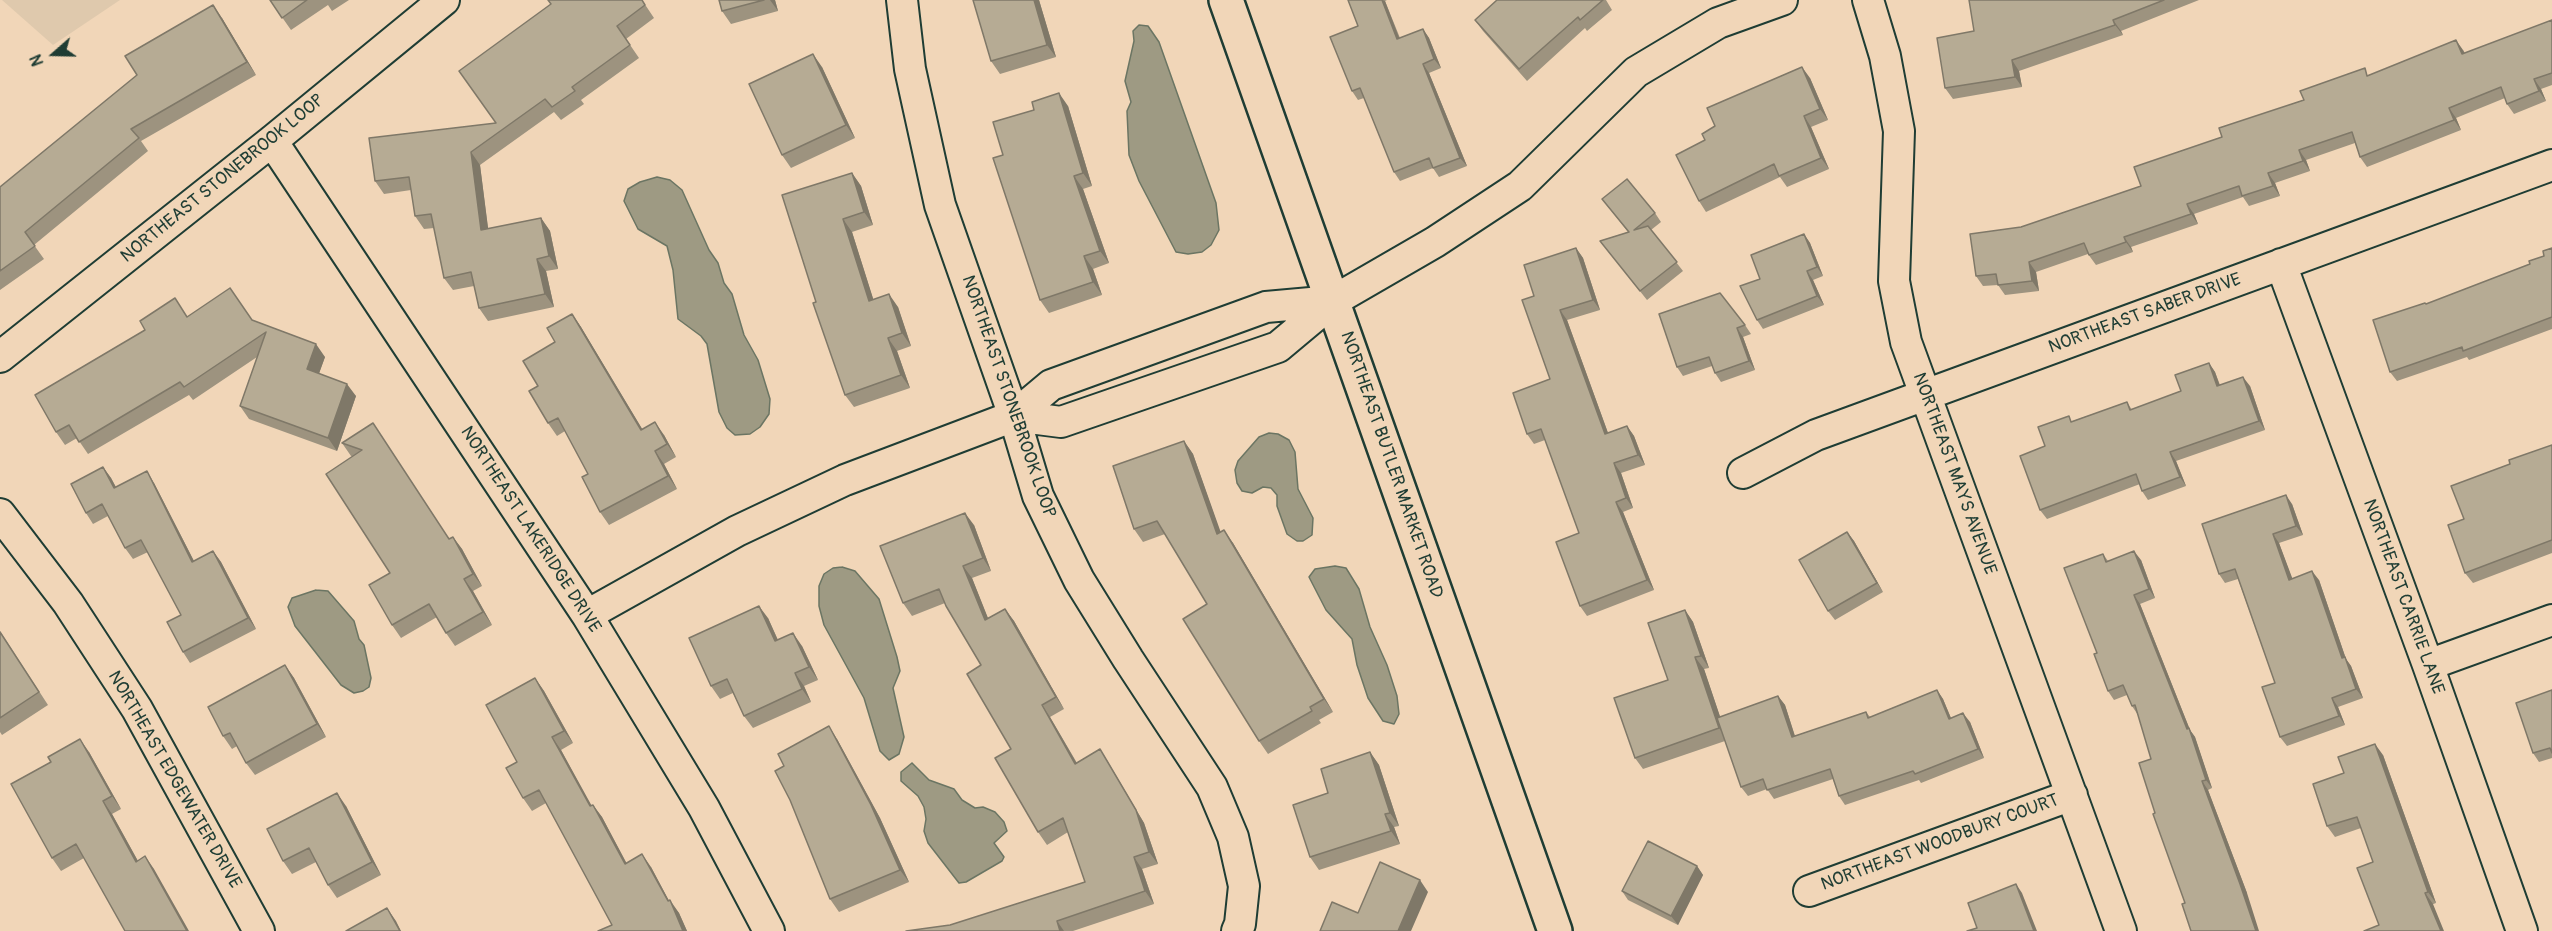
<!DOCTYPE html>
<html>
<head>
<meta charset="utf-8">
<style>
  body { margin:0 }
  #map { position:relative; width:2552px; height:931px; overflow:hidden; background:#f1d6b8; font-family:Pangolin,sans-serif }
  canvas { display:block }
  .north { position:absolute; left:24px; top:24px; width:60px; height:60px; -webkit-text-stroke:4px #f1d6b8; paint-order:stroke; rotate:250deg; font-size:16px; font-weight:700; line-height:24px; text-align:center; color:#1f3d34 }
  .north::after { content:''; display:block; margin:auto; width:21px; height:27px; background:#1f3d34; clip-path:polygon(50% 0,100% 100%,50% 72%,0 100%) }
</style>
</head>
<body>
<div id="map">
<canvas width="2552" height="931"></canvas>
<div class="north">N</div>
</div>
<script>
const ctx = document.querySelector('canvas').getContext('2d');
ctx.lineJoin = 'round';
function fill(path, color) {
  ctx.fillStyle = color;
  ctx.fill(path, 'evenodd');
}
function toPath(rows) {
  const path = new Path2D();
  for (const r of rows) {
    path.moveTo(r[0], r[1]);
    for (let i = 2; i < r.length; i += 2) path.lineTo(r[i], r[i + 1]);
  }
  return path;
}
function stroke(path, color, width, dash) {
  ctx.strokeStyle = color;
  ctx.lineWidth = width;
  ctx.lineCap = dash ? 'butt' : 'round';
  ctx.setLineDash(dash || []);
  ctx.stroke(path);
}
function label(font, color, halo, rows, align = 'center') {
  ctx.font = font + ' Pangolin,sans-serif';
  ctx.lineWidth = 4.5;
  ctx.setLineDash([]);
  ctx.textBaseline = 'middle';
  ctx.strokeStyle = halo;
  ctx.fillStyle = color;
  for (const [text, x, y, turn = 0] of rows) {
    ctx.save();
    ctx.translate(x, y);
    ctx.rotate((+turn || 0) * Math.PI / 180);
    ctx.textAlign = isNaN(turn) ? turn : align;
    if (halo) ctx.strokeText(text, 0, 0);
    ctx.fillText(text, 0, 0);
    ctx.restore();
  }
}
const built = toPath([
  [2,0,120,0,53,45]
]);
const water = toPath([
  [1139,25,1148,26,1159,42,1216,203,1219,230,1211,245,1202,252,1188,254,1176,252,1139,181,1129,155,1127,111,1131,102,1125,81,1134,41,1133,31,1139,25],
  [657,177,670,180,682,190,709,250,718,263,724,283,732,294,744,335,758,360,770,399,769,414,760,427,750,434,735,435,727,428,719,412,707,344,701,336,678,319,673,270,667,246,638,229,624,201,628,189,640,182,657,177],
  [1269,433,1278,434,1289,440,1295,452,1298,489,1313,518,1312,535,1303,541,1297,541,1287,534,1277,506,1277,495,1271,488,1263,487,1252,493,1242,491,1237,483,1235,470,1238,461,1259,437,1269,433],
  [1335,566,1346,568,1359,589,1370,627,1387,665,1397,696,1399,714,1394,724,1383,721,1368,698,1357,665,1352,639,1326,610,1309,577,1315,569,1335,566],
  [842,567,855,571,879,599,897,657,900,671,893,688,904,737,899,754,889,760,880,751,864,698,824,625,819,606,819,586,824,574,833,568,842,567],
  [316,590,328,591,354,621,359,639,364,645,371,678,369,687,363,691,354,693,341,685,295,626,288,607,292,598,316,590],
  [912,763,929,780,954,789,962,800,975,808,983,807,995,812,1004,822,1007,831,994,843,1004,857,1002,861,966,882,959,883,928,843,924,831,926,819,924,807,918,796,901,781,901,772,912,763]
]);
const street = toPath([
  [902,0,910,69,940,205,1014,416,1038,496,1079,580,1128,659,1212,787,1233,837,1244,886,1240,924,1237,931],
  [1868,0,1885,56,1899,131,1894,281,1906,342,2121,931],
  [272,141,587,615,704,808,769,931],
  [2281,264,2428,665,2522,931],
  [0,357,272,141,444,0],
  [1014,416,1061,422,1278,347,1333,301,1435,242,1520,186,1636,72,1718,23,1782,0],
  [1743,473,1816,435,2552,165],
  [0,514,68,603,137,709,259,931],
  [587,615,737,531,845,480,1014,416,1051,385,1266,307,1333,301],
  [2428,665,2552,620],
  [1809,891,2072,795]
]);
const secondary = toPath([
  [1226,0,1555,931]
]);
const wall = toPath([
  [270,0,349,0,332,11,328,5,291,30],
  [642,0,654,18,626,39,639,58,581,100,584,104,561,120,554,112,480,165,488,229,541,218,550,231,558,269,546,271,554,307,488,321,479,308,474,286,453,290,444,278,434,228,424,229,415,216,411,190,384,194,375,181,496,123],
  [719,0,775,0,778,11,731,24,722,11],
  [1039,0,1056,57,1000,74,991,61],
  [1348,0,1387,0,1385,1,1400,38,1423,29,1429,38,1441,68,1429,73,1467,166,1439,177,1433,168,1400,181,1394,172,1364,98,1358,100,1352,91,1358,26],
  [1497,0,1606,0,1612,10,1587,31,1585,28,1527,81,1483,31,1475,20],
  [1969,0,2199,0,2121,31,2123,35,2019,71,2022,87,1953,99,1945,88,1974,31],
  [222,18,256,75,141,141,148,151,34,245,44,259,0,290,0,187,137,75],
  [2552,20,2552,85,2541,89,2546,101,2514,114,2507,104,2505,98,2456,118,2461,130,2367,167,2360,157,2355,143,2306,160,2310,171,2275,183,2280,196,2249,206,2243,197,2194,214,2198,224,2131,247,2133,252,2096,265,2088,254,2036,272,2039,291,2005,295,1998,285,1983,286,1976,276,2021,227,2141,186,2222,137,2304,100,2370,75,2463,50,2465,53],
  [822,67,855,138,791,168,782,155],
  [1810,78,1828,120,1811,127,1829,169,1787,187,1780,177,1706,212,1699,201,1705,140],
  [1068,106,1092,186,1083,189,1109,263,1093,269,1102,295,1049,313,1040,300,1003,155],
  [852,173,861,186,873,225,852,232,873,299,898,307,911,346,897,351,910,388,854,407,845,395,816,302],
  [1602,199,1655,213,1661,222,1651,230,1683,271,1647,300,1600,241,1628,232],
  [1804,234,1810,243,1823,276,1813,280,1824,305,1763,329,1757,320,1760,279],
  [1576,248,1583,258,1600,310,1567,320,1608,433,1627,426,1634,436,1645,465,1621,473,1633,508,1623,512,1654,590,1587,616,1580,606,1579,533,1545,440,1534,444,1527,434,1550,379,1534,296],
  [2552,248,2552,329,2469,360,2467,357,2397,381,2390,372,2426,304,2530,264,2544,256],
  [572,314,581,327,642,429,664,435,676,457,664,464,677,489,609,525,600,512,588,474,565,431,557,436,548,423,538,386,555,342],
  [1659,314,1745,325,1751,334,1743,337,1755,370,1721,382,1715,373,1712,366,1683,376,1677,367],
  [188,317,252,320,325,357,319,373,356,396,337,451,249,419,240,406,257,357,193,400,189,395,88,454,77,438,65,445,56,432,145,330],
  [2209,363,2215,372,2220,385,2250,386,2265,430,2176,461,2186,486,2148,500,2142,491,2140,484,2047,519,2040,510,2045,446,2073,421,2127,402,2132,410,2181,391],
  [373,423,449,539,453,537,462,549,482,586,473,591,492,625,455,646,446,633,437,617,401,638,392,625,390,573,353,457,351,456,342,443],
  [1184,441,1193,454,1220,532,1233,543,1333,712,1319,720,1321,723,1268,754,1259,741,1207,604,1165,534,1143,542,1134,529],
  [2552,445,2552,553,2473,583,2465,573,2464,519,2510,464],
  [103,467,111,478,116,487,154,483,194,561,213,551,221,562,256,629,190,663,183,652,181,615,148,552,133,559,125,548,108,516,93,524,86,513],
  [2292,504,2303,535,2279,543,2292,579,2319,580,2346,659,2351,666,2363,698,2338,707,2345,725,2287,746,2280,737,2275,683,2238,579,2225,583,2219,574],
  [974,525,991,571,972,578,988,619,1005,609,1014,621,1064,709,1050,717,1077,763,1100,749,1108,762,1144,823,1158,864,1142,869,1154,904,1073,931,906,931,950,925,1085,882,1068,832,1047,845,1038,832,1011,749,981,665,945,603,912,616,903,603],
  [1847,532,1854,541,1883,592,1835,620,1828,611],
  [2103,554,2108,561,2141,560,2155,598,2140,604,2190,730,2195,737,2212,788,2208,790,2247,893,2185,903,2155,813,2151,759,2138,715,2132,706,2127,695,2114,700,2108,691,2097,653],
  [1685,610,1693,622,1709,668,1704,669,1720,717,1778,696,1785,705,1795,736,1866,712,1870,717,1937,690,1943,699,1951,718,1970,722,1984,758,1921,783,1919,780,1845,805,1839,796,1833,779,1774,799,1767,789,1748,796,1741,787,1725,741,1643,769,1635,758,1668,680],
  [768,618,778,640,802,646,818,680,804,686,811,702,753,728,744,716,733,693,720,699,711,686],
  [0,631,48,705,2,735,0,732],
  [285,665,294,678,326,737,255,775,246,763,237,746,232,749,223,736],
  [535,678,544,691,573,743,561,750,591,806,593,805,602,817,626,863,651,867,669,901,679,913,687,931,598,931,612,925,546,803,532,811,523,798,517,762],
  [2552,690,2552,758,2539,762,2533,753],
  [837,739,880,818,909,882,839,912,830,899],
  [89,752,121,809,112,814,138,861,154,869,84,858,61,871,52,858],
  [1370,752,1379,765,1399,826,1394,827,1400,844,1319,870,1310,857,1328,793],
  [2383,755,2436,903,2379,925,2373,862,2361,828,2335,837,2327,826,2344,773],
  [346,806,381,875,337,898,328,885,316,862,292,874,283,861],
  [1697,866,1703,875,1678,925,1628,900,1622,891]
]);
const shadedWall = toPath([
  [770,0,775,0,778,11],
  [1034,0,1039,0,1056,57,1047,45],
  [1382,0,1385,1,1403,48,1397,39],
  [213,5,222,18,256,75,247,62],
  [2113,20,2121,31,2123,35,2115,25],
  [1423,29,1429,38,1441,68,1434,59],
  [2456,40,2463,50,2469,64,2462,54],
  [813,54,822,67,855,138,846,125],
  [2012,60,2019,71,2022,87,2015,77],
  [1423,64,1429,73,1467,166,1460,158],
  [1802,67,1810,78,1828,120,1820,109],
  [2534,79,2541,89,2546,101,2539,91],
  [1059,93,1068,106,1092,186,1083,173],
  [2449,108,2456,118,2461,130,2454,120],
  [1804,116,1811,127,1829,169,1821,158],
  [2299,150,2306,160,2310,171,2303,161],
  [471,152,480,165,490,243,481,230],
  [852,173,861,186,873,225,864,212],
  [2268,173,2275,183,2280,196,2273,186],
  [1074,176,1083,189,1109,263,1100,251],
  [2187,204,2194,214,2198,224,2191,214],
  [541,218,550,231,558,269,549,256],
  [843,219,852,232,878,314,869,301],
  [1804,234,1810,243,1823,276,1817,267],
  [2124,237,2131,247,2133,252,2126,242],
  [1576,248,1583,258,1600,310,1593,300],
  [1084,256,1093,269,1102,295,1093,282],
  [537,259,546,271,554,307,545,294],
  [2029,262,2036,272,2039,291,2032,281],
  [1807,271,1813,280,1824,305,1817,296],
  [889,294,898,307,911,346,902,333],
  [1560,310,1567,320,1612,444,1605,434],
  [572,314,581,327,650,442,641,430],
  [1737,328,1743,337,1755,370,1749,361],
  [888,338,897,351,910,388,901,375],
  [316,344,325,357,316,382,307,369],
  [2209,363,2215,372,2223,395,2217,386],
  [2243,377,2250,386,2265,430,2259,421],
  [347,384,356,396,337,451,328,438],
  [655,422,664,435,676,457,667,444],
  [1627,426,1634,436,1645,465,1638,455],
  [1184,441,1193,454,1226,547,1217,534],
  [655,451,664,464,677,489,668,476],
  [2170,452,2176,461,2186,486,2180,477],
  [1614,463,1621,473,1633,508,1626,498],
  [103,467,111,478,122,499,114,488],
  [147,471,154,483,200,573,192,562],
  [2286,495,2292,504,2303,535,2296,526],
  [1616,502,1623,512,1654,590,1647,580],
  [965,513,974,525,991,571,983,558],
  [1224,530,1233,543,1333,712,1324,699],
  [1847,532,1854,541,1883,592,1877,583],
  [2273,534,2279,543,2296,588,2289,580],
  [453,537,462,549,482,586,473,574],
  [213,551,221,562,256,629,248,618],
  [2134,551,2141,560,2155,598,2149,589],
  [963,566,972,578,994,633,985,620],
  [2312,571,2319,580,2346,659,2351,666,2363,698,2356,689,2342,658],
  [464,579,473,591,492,625,483,612],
  [2134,595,2140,604,2190,730,2195,737,2212,788,2206,780],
  [759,606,768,618,784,654,775,641],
  [1005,609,1014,621,1064,709,1056,697],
  [1685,610,1693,622,1709,668,1701,656],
  [793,633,802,646,818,680,809,667],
  [1695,657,1704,669,1728,740,1719,728],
  [285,665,294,678,326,737,317,724],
  [795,673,804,686,811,702,802,689],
  [535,678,544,691,573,743,564,731],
  [1937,690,1943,699,1955,728,1949,719],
  [1778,696,1785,705,1798,746,1792,737],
  [2332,698,2338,707,2345,725,2339,716],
  [1042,705,1050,717,1084,776,1075,764],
  [1963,713,1970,722,1984,758,1978,749],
  [829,726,837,739,880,818,909,882,900,870],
  [552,737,561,750,599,819,590,806],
  [80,739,89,752,121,809,112,796],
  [2375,744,2383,755,2436,903,2428,892],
  [1100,749,1108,762,1144,823,1158,864,1149,852],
  [1370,752,1379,765,1399,826,1390,813],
  [2202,781,2208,790,2247,893,2259,931,2256,931],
  [337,793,346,806,381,875,372,862],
  [103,801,112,814,145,874,136,862],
  [593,805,602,817,634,877,625,864],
  [1385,814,1394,827,1400,844,1391,831],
  [642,854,651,867,675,912,670,900,679,913,687,931,683,931],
  [145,856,154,869,189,931,187,931],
  [1134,857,1142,869,1154,904,1145,891],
  [1697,866,1703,875,1678,925,1671,916],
  [1420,880,1428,892,1411,931,1398,931],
  [2016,884,2022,893,2037,931,2034,931],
  [2425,893,2433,904,2444,931,2441,931],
  [387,908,396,921,401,931,400,931],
  [1057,921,1064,931,1060,931]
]);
const building = toPath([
  [270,0,307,0,282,18,270,0],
  [548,0,642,0,645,5,617,26,630,45,572,87,575,91,552,107,545,99,471,152,481,230,541,218,549,256,537,259,545,294,479,308,471,272,444,278,431,214,415,216,409,177,375,181,369,138,496,123,459,71,551,4,548,0],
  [719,0,764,0,722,11,719,0],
  [973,0,1034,0,1047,45,991,61,973,0],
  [1348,0,1382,0,1397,39,1423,29,1434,59,1423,64,1460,158,1433,168,1429,158,1394,172,1360,88,1352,91,1330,37,1358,26,1348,0],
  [1497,0,1603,0,1580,20,1578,17,1519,69,1475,20,1497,0],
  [1969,0,2164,0,2113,20,2115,25,2012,60,2015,77,1945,88,1937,38,1974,31,1969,0],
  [213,5,247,62,131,129,139,138,25,232,35,246,0,271,0,187,137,75,125,56,213,5],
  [2552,20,2552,73,2534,79,2539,91,2507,104,2501,87,2449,108,2454,120,2360,157,2352,132,2299,150,2303,161,2268,173,2273,186,2242,196,2239,186,2187,204,2191,214,2124,237,2126,242,2089,255,2084,243,2029,262,2032,281,1998,285,1996,274,1976,276,1970,234,2021,227,2141,186,2134,167,2222,137,2219,128,2304,100,2300,91,2365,68,2367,76,2456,40,2462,54,2552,20],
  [813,54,846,125,782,155,749,84,813,54],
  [1802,67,1820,109,1804,116,1821,158,1779,176,1774,164,1699,201,1676,155,1705,140,1702,134,1715,126,1707,108,1802,67],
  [1059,93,1083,173,1074,176,1100,251,1084,256,1093,282,1040,300,993,158,1003,155,993,122,1034,110,1032,102,1059,93],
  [852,173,864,212,843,219,869,301,889,294,902,333,888,338,901,375,845,395,813,303,816,302,782,195,852,173],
  [1627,179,1655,213,1634,230,1648,226,1677,262,1640,291,1600,241,1629,232,1602,199,1627,179],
  [1804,234,1817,267,1807,271,1817,296,1757,320,1740,286,1760,279,1751,255,1804,234],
  [1576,248,1593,300,1560,310,1605,434,1627,426,1638,455,1614,463,1626,498,1616,502,1647,580,1580,606,1556,542,1579,533,1541,429,1527,434,1513,393,1550,379,1522,300,1534,296,1524,265,1576,248],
  [2552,248,2552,317,2463,351,2462,347,2390,372,2373,320,2425,303,2426,304,2530,264,2529,261,2544,256,2543,251,2552,248],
  [230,288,252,320,316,344,307,369,347,384,328,438,240,406,266,332,184,387,180,382,79,442,69,425,56,432,35,395,145,330,140,321,175,298,187,317,230,288],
  [1720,293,1745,325,1737,328,1749,361,1715,373,1709,357,1677,367,1659,314,1720,293],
  [572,314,641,430,655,422,667,444,655,451,668,476,600,512,582,477,588,474,558,418,548,423,529,391,538,386,523,361,555,342,547,328,572,314],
  [2209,363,2217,386,2243,377,2259,421,2170,452,2180,477,2142,491,2136,474,2040,510,2020,456,2045,446,2038,427,2069,416,2071,422,2127,402,2130,410,2181,391,2175,375,2209,363],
  [373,423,449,539,453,537,473,574,464,579,483,612,446,633,429,604,392,625,369,585,390,573,326,474,362,450,342,443,373,423],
  [1184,441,1217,534,1224,530,1324,699,1310,707,1312,711,1259,741,1183,619,1207,604,1157,521,1134,529,1113,466,1184,441],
  [2552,445,2552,540,2465,573,2448,525,2464,519,2451,486,2510,464,2509,460,2552,445],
  [103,467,114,488,147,471,192,562,213,551,248,618,183,652,167,622,181,615,141,540,125,548,102,504,86,513,71,484,103,467],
  [2286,495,2296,526,2273,534,2289,580,2312,571,2342,658,2345,657,2356,689,2332,698,2339,716,2280,737,2262,687,2275,683,2235,569,2219,574,2202,524,2286,495],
  [965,513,983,558,963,566,985,620,1005,609,1056,697,1042,705,1075,764,1100,749,1136,810,1149,852,1134,857,1145,891,1057,921,1060,931,906,931,950,925,1085,882,1063,818,1038,832,995,758,1011,749,967,674,981,665,946,606,939,589,903,603,880,546,965,513],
  [1847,532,1877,583,1828,611,1799,560,1847,532],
  [2134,551,2149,589,2134,595,2187,729,2189,728,2206,780,2202,781,2240,884,2256,931,2191,931,2182,904,2185,903,2153,814,2155,813,2139,763,2151,759,2135,705,2132,706,2123,685,2108,691,2094,654,2097,653,2064,568,2103,554,2106,562,2134,551],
  [759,606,775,641,793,633,809,667,795,673,802,689,744,716,727,679,711,686,689,638,759,606],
  [1685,610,1701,656,1695,657,1719,728,1635,758,1614,698,1668,680,1648,623,1685,610],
  [0,632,39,692,0,718,0,632],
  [285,665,317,724,246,763,230,733,223,736,208,707,285,665],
  [535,678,564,731,552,737,590,806,593,805,625,864,642,854,668,901,670,900,683,931,598,931,612,925,539,790,523,798,506,768,517,762,486,705,535,678],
  [1937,690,1949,719,1963,713,1978,749,1915,774,1913,771,1839,796,1830,769,1767,790,1763,779,1741,787,1717,718,1778,696,1792,737,1866,712,1868,718,1937,690],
  [2552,690,2552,753,2550,748,2533,753,2516,703,2552,690],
  [829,726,871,805,900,870,830,899,790,800,775,771,784,766,778,754,829,726],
  [80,739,112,796,103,801,136,862,145,856,187,931,125,931,76,844,52,858,11,784,51,762,48,757,80,739],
  [2375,744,2428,892,2425,893,2441,931,2364,931,2379,925,2357,868,2373,862,2357,817,2327,826,2313,784,2344,773,2338,757,2375,744],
  [1370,752,1390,813,1385,814,1391,831,1310,857,1293,805,1328,793,1321,769,1370,752],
  [337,793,372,862,328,885,309,848,283,861,267,829,337,793],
  [1648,841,1697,866,1671,916,1622,891,1648,841],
  [1380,862,1420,880,1398,931,1320,931,1332,902,1358,913,1380,862],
  [2016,884,2034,931,1967,931,1977,928,1968,903,2016,884],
  [387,908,400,931,346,931,387,908]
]);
const streetNames = [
  ["NORTHEAST STONEBROOK LOOP",223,179,-39],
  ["NORTHEAST SABER DRIVE",2145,314,-20],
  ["NORTHEAST STONEBROOK LOOP",1008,397,71],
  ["NORTHEAST BUTLER MARKET ROAD",1391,465,71],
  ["NORTHEAST MAYS AVENUE",1954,474,70],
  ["NORTHEAST LAKERIDGE DRIVE",530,530,57],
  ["NORTHEAST CARRIE LANE",2403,597,70],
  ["NORTHEAST EDGEWATER DRIVE",174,780,60],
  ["NORTHEAST WOODBURY COURT",1940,843,-20]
];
fill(built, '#dfc9ad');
fill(water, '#9e9a83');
stroke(water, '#6b7563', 1.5);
stroke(street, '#1f3d34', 34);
stroke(secondary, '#1f3d34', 38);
stroke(street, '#f1d6b8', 30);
stroke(secondary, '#f1d6b8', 33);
fill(wall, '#9d937f');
fill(shadedWall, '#7f7868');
fill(building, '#b6ab94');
stroke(building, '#7f7868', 1.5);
label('18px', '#1f3d34', '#f1d6b8', streetNames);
</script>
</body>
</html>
